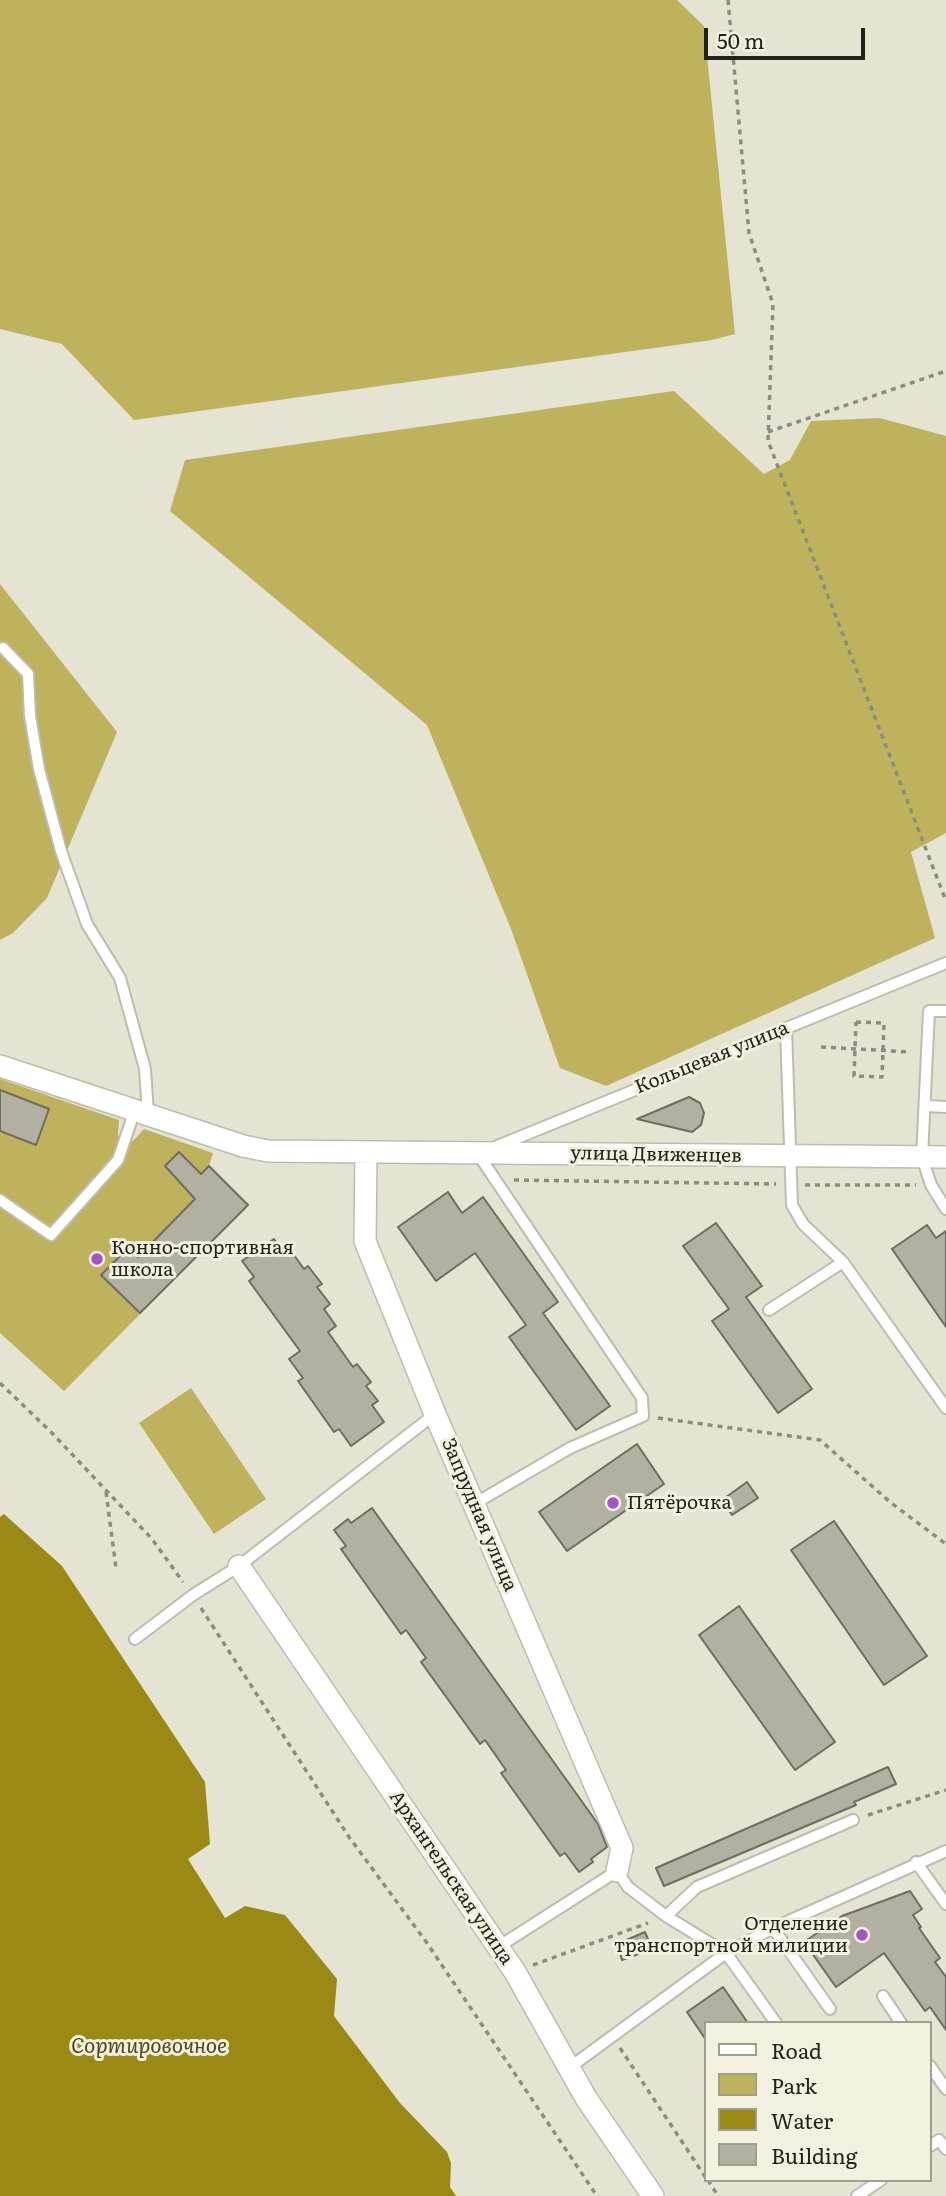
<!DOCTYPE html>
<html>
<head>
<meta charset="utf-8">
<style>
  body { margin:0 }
  #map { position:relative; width:946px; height:2196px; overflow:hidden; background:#e5e3d2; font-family:Literata,serif }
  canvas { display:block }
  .legend { position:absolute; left:704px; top:2021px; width:228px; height:161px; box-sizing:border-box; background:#f2f0df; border:2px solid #9f9e91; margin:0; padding:9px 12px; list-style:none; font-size:21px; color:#22221b }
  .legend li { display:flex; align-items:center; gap:14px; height:35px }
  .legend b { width:35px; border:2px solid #9f9e91 }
  .scale { position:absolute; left:704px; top:28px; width:161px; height:32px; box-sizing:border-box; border:4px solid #22221b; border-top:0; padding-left:9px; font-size:21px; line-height:24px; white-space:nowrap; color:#22221b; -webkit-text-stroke:5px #f2f0df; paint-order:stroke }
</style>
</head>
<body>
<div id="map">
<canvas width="946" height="2196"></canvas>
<ul class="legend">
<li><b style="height:9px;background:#fff"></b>Road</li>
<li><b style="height:19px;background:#beb25c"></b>Park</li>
<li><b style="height:19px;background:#9a8a15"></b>Water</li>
<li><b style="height:19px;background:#b2b0a0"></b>Building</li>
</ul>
<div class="scale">50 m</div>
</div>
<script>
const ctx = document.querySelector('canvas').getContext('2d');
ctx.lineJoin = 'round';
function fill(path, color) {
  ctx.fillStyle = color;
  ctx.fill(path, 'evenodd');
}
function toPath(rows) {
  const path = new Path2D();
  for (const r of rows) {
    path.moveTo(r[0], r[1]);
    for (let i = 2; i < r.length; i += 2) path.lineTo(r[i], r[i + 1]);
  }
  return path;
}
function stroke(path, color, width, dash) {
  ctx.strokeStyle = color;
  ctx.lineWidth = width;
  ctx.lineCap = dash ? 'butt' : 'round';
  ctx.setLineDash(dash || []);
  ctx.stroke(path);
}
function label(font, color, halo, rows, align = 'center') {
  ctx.font = font + ' Literata,serif';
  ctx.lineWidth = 6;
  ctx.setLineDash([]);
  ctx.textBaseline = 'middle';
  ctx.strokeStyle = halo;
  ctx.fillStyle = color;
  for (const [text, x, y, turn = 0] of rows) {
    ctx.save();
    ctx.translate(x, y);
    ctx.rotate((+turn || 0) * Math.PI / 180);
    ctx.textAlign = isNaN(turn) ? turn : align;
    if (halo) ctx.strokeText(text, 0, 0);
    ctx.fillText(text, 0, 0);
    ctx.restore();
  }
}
const green = toPath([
  [0,0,677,0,704,26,735,334,712,340,134,420,62,344,0,329],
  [674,391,764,474,790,460,811,421,880,418,946,436,946,833,911,852,935,938,606,1086,560,1068,511,929,427,725,170,511,185,460],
  [0,584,117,732,47,898,13,933,0,940],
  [0,1079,119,1120,118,1136,133,1141,144,1129,213,1153,209,1166,248,1205,64,1391,0,1333],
  [191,1388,266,1499,214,1534,139,1423]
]);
const water = toPath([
  [4,1514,62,1566,205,1782,210,1844,188,1859,225,1918,245,1906,285,1915,337,1979,334,2016,400,2103,447,2152,451,2163,450,2187,456,2196,0,2196,0,1517]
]);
const building = toPath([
  [0,1090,49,1109,36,1145,0,1131,0,1090],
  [689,1097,700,1103,704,1113,701,1125,692,1132,637,1119,689,1097],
  [179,1152,201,1174,209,1166,248,1205,140,1313,101,1275,128,1248,138,1257,195,1199,165,1166,179,1152],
  [448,1192,462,1213,483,1197,558,1302,543,1313,610,1406,576,1430,509,1337,526,1325,475,1253,436,1281,398,1227,448,1192],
  [716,1223,762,1286,746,1297,812,1389,778,1413,712,1321,729,1309,683,1246,716,1223],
  [927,1225,936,1238,946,1231,946,1327,892,1249,927,1225],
  [274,1239,286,1255,291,1251,304,1269,308,1266,322,1284,317,1287,330,1304,324,1309,336,1326,328,1332,353,1367,357,1364,371,1382,366,1386,378,1401,372,1405,384,1422,351,1446,339,1429,334,1432,298,1381,303,1378,289,1359,300,1351,249,1281,254,1277,242,1261,274,1239],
  [637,1444,664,1484,567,1551,539,1512,637,1444],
  [747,1482,758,1498,732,1515,722,1500,747,1482],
  [372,1508,598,1824,607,1847,591,1859,593,1862,579,1872,565,1853,560,1856,501,1773,506,1770,485,1740,480,1744,421,1662,426,1658,406,1630,401,1634,341,1549,346,1546,334,1530,348,1519,351,1523,372,1508],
  [834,1521,927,1656,884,1685,791,1550,834,1521],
  [739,1606,835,1742,795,1770,699,1635,739,1606],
  [888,1767,896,1784,854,1802,856,1805,664,1886,656,1868,888,1767],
  [910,1891,922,1909,913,1915,921,1927,919,1928,940,1958,935,1962,946,1977,946,2030,930,2007,925,2011,884,1953,836,1987,804,1942,842,1916,910,1891],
  [645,1932,652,1949,622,1960,617,1944,645,1932],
  [723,1987,748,2023,706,2023,706,2040,687,2012,723,1987]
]);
const path = toPath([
  [728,0,749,233,773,304,768,441,946,901],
  [768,432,946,371],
  [856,1022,884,1023,882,1077,854,1076,856,1022],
  [821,1047,911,1052],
  [514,1180,776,1184],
  [805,1185,916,1185],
  [0,1383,52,1433,152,1539,183,1582],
  [658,1418,820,1440,890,1502,946,1544],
  [106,1492,116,1568],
  [201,1608,349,1837,427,1943,597,2196],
  [868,1815,946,1790],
  [533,1965,648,1923],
  [620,2048,706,2178],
  [708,2180,718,2196]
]);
const lane = toPath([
  [3,648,28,674,30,716,39,769,61,851,87,924,120,978,145,1069,148,1114],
  [946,1011,929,1011,922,1157,931,1185,946,1209],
  [786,1028,792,1205,803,1224,843,1262,946,1408],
  [925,1106,946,1107],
  [0,1200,51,1235,118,1160,135,1110],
  [769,1310,843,1262],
  [474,1504,570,1448,643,1416,642,1398,478,1154,946,963],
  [135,1639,193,1595,239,1566,435,1414],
  [916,1862,946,1904],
  [666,1916,697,1887,853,1820],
  [773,1928,830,2009],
  [498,1947,617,1871,628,1887,666,1916,726,1953,776,2023],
  [883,1996,901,2023],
  [930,2066,946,2089],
  [569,2068,726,1953,773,1928,946,1851],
  [930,2146,939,2140,946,2149],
  [857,2196,881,2180]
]);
const street = toPath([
  [0,1066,243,1146,268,1151,946,1157],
  [366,1153,365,1241,435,1414,622,1848,617,1871],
  [239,1566,515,1972,586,2098,653,2196]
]);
const markers = [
  [97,1259,7,"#a454c4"],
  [613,1503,7,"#a454c4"],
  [862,1935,7,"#a454c4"]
];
const streetNames = [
  ["Кольцевая улица",712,1058,-22],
  ["улица Движенцев",656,1155,1],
  ["Запрудная улица",479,1515,67],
  ["Архангельская улица",451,1878,56]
];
const poiNames = [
  ["Конно-спортивная",111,1248],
  ["школа",111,1270],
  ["Пятёрочка",627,1503],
  ["Отделение",848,1924,"right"],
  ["транспортной милиции",848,1946,"right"]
];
const waterNames = [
  ["Сортировочное",149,2047]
];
fill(green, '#beb25c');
fill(water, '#9a8a15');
fill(building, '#b2b0a0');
stroke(building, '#6e6d5e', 2);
stroke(lane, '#bebcac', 14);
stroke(street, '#bebcac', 24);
stroke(path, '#8d8c80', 3.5, [5, 5]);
stroke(lane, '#fff', 10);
stroke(street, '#fff', 21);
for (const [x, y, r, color] of markers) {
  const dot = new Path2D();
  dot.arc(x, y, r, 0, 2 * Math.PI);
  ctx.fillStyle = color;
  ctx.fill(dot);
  stroke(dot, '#f2f0df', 2.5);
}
label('19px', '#22221b', '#f2f0df', streetNames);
label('19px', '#22221b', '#f2f0df', poiNames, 'left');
label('italic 21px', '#4f481d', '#f2f0df', waterNames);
</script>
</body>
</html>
